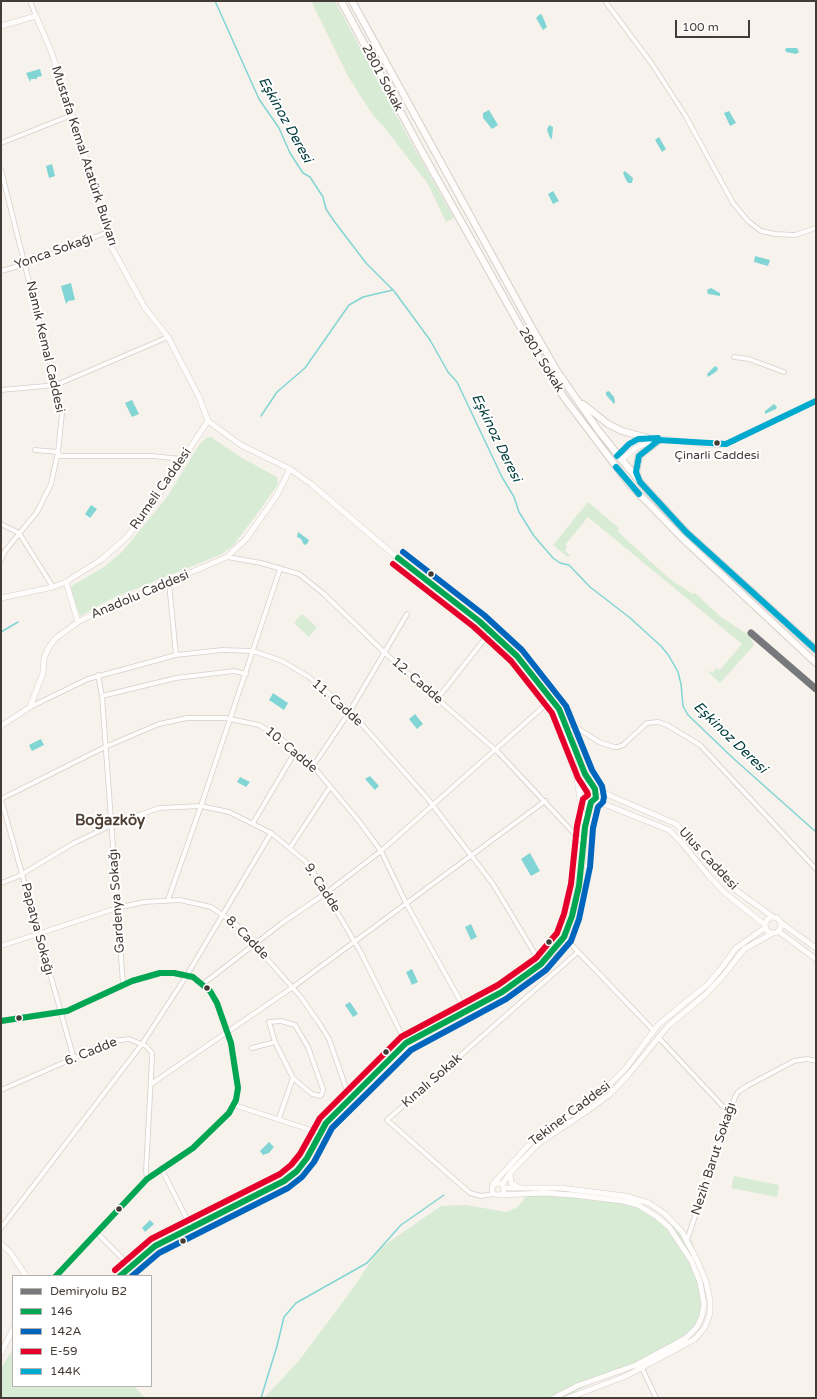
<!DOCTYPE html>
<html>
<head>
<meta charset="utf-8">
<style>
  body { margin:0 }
  #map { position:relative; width:817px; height:1399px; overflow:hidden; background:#f8f2ed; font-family:"Varela Round",sans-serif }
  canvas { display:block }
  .frame { position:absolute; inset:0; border:2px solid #433b36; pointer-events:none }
  .legend { position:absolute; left:12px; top:1275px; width:140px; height:112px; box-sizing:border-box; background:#fff; border:1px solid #b4b1af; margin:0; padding:5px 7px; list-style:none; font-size:12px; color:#433b36 }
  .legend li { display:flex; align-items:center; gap:8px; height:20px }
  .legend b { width:20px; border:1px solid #b4b1af }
  .scale { position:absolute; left:675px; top:20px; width:75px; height:18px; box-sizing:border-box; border:2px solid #433b36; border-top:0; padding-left:5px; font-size:12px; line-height:14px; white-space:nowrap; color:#433b36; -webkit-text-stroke:3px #fff; paint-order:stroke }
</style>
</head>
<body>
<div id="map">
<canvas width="817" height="1399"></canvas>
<div class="frame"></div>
<ul class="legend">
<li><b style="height:5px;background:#77787c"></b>Demiryolu B2</li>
<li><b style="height:5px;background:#00a651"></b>146</li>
<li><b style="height:5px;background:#0065bd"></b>142A</li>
<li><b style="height:5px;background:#e4002b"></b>E-59</li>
<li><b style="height:5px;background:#00a9ce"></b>144K</li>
</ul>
<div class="scale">100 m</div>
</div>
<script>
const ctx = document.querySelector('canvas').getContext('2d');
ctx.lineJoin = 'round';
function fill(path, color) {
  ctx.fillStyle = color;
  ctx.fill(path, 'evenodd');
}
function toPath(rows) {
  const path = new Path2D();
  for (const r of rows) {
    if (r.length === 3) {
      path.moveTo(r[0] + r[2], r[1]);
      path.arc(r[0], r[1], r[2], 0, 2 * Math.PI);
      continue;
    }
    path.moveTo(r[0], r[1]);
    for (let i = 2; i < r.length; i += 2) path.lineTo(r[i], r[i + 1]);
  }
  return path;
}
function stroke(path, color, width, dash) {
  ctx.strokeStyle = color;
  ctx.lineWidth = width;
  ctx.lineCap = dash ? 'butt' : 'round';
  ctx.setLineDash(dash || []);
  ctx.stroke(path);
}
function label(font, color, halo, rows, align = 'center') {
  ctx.font = font + ' "Varela Round",sans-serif';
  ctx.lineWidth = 4;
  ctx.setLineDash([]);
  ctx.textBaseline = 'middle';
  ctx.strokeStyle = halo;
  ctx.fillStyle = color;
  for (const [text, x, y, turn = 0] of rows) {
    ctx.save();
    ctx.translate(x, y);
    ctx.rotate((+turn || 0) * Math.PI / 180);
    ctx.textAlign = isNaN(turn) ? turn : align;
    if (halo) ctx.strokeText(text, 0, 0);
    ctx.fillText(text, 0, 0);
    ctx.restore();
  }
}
const green = toPath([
  [311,1,335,1,407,135,454,218,446,222,428,184,384,127,372,114,348,76],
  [211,437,242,458,277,477,278,484,262,507,233,546,222,554,111,599,80,616,70,587,104,567,122,552,167,497,199,445,206,438],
  [588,502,619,528,617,531,671,580,693,594,695,593,721,617,750,636,754,645,720,683,706,670,712,673,716,668,720,670,742,644,588,517,565,545,567,547,565,551,570,555,568,557,553,545],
  [302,614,317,627,309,637,294,623],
  [734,1176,779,1185,777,1197,731,1188],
  [530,1190,630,1199,655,1212,692,1241,706,1297,704,1317,696,1328,633,1366,580,1389,565,1398,264,1398,298,1362,351,1291,379,1249,441,1206,466,1205,506,1212,518,1207],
  [13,1349,13,1386,134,1386,145,1398,1,1398,1,1368]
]);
const water = toPath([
  [540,14,542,15,547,27,543,30,536,18],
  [787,48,797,48,799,52,796,54,786,52,785,49],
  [40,69,42,76,37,77,37,79,31,79,30,82,26,73],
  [489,110,498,125,492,129,483,118,483,113],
  [729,111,736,123,730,126,724,113],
  [549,125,553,127,552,139,550,138,547,130],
  [659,137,666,149,662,152,655,140],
  [52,164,55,176,49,178,46,166],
  [625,171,633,178,632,183,628,183,625,178,623,173],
  [553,191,559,201,553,204,548,194],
  [755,256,770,260,768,266,754,262],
  [71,283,75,300,68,301,66,304,61,286],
  [711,288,720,293,720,296,708,294,707,290],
  [715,366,718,368,717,371,708,377,707,374],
  [609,391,614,397,615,402,614,404,606,395,606,392],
  [132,400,139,414,132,417,125,403],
  [774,404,777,407,776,409,765,414,765,411],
  [91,505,97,509,90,518,85,514],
  [298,532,309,540,307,544,304,545,301,539,297,537],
  [273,693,288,703,284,710,269,700],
  [415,714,423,724,417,729,409,719],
  [41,739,44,745,32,751,29,745],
  [370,776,379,786,375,790,365,779],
  [240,777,250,782,246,787,237,782],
  [530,853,540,871,531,876,521,859],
  [471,924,477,937,471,940,465,927],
  [412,969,418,982,412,985,406,972],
  [350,1002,358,1014,353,1017,345,1005],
  [269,1142,274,1147,269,1153,263,1155,260,1151],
  [150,1220,154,1224,145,1232,142,1228]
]);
const stream = toPath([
  [215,1,259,99,279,128,290,153,303,173,310,177,323,197,326,209,334,221,366,263,394,291,430,340,448,372,457,382,502,477,514,497,519,512,534,536,553,558,560,563,569,565,590,587,629,617,661,646,669,656,678,672,681,684,683,706,688,715,734,759,816,832],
  [261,416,277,392,305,368,349,305,363,297,393,290],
  [1,632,18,622],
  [261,1398,277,1346,284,1317,296,1303,367,1263,401,1225,444,1195]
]);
const minor = toPath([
  [30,1,36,16],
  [605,1,652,64,685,115,733,203,748,221,761,231,775,234,795,235,816,228],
  [1,143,72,115],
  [1,170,62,413,58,452,51,484,37,512,5,551,1,560],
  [1,271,26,264,108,232],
  [734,357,749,359,784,372],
  [1,390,56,385,168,337],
  [35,450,58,452,60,456,152,456,182,459],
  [1,524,19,533,53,587],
  [227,557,261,563,299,574,324,594,385,653,499,753,584,844],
  [169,583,176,655],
  [98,675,102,696,123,984],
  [102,696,176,678,234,671,246,674],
  [437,699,491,631],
  [30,707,88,679,176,655,222,650,253,651,282,661,309,677,350,711,428,799,493,884,541,964],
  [564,734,575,728,579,729,599,742,614,747,618,747,623,745,647,723,658,722,667,725,700,745,816,869],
  [313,766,350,711,407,614],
  [1,799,105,747,159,724,187,718,225,718,259,725,280,738,313,766,358,820,381,851,407,905,466,1011],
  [1,799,74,1059],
  [253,823,295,752],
  [290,848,330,787],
  [1,883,17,877,74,843,116,823,159,808,201,806,229,812,271,833,305,861,313,871,360,951,406,1043],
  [168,900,201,806,280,569],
  [564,937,654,1031],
  [1,946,117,908,144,902,180,900,211,907,236,924,300,996,319,1023,329,1039,346,1088,352,1097],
  [203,984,282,923,326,893,381,851,551,700],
  [281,1021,295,1025,308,1047,323,1089,322,1094,320,1096,312,1094,293,1078,275,1042,269,1022,281,1021],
  [658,1037,729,1113],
  [252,1048,275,1042],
  [151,1084,293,987,545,801],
  [1,1090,113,1041,129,1039,146,1046,152,1053,152,1058,146,1171,147,1179],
  [234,1105,320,1133],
  [279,1118,293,1078],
  [161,1168,191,1227],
  [494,1194,481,1196,470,1193,387,1120,578,952],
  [1,1228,142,1044,187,975,271,833],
  [97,1233,130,1266],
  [687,1240,735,1097,738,1092,747,1086,794,1061,807,1059,816,1061],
  [642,1368,656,1398]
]);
const tertiary = toPath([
  [1,26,36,16,51,51,76,127,104,217,111,246,145,308,168,337,199,397,208,421,241,445,290,469,311,484,387,549,479,621,517,656,559,709,569,732,585,774,595,789,596,798,591,802,583,802,580,798],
  [617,456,629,444,638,439,665,439,712,445,726,444,816,401],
  [621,460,637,447,656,440],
  [66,582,78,622],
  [1,598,53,587,66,582,102,559,127,537,151,506,208,421],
  [551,702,570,751,576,773,584,824],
  [1,726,30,707,43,673,44,658,49,647,56,638,78,622,95,613,227,557,246,539,277,495,290,469],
  [595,789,676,824,737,891,773,917],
  [579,792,585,785,593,787],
  [594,800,669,830,682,843,708,875,725,893,765,925],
  [773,925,8],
  [780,922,816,948],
  [778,931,816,959],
  [1,1021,67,1011,132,981,160,973,174,973,193,977,210,991,217,1003,231,1043,238,1088,236,1100,229,1113,193,1148,147,1179,56,1276],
  [510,1173,511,1183,518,1187],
  [498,1189,6],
  [493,1184,535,1138,585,1105,609,1085,626,1068,658,1025,708,984,720,970,736,948,766,927],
  [502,1184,511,1172,538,1144,590,1109,610,1094,629,1074,668,1026,705,995,723,976,744,949,773,933],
  [504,1188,561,1188,625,1196,649,1203,665,1214,682,1232,697,1260,706,1282,710,1301,710,1313,705,1327,695,1339,626,1376,568,1398],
  [500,1195,544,1193,574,1195,623,1201,638,1205,656,1216,669,1227,691,1260,700,1282,704,1304,702,1316,697,1327,686,1338,636,1365,577,1386,554,1398],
  [1,1244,10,1252,26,1276],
  [120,1276,155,1246,284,1181,297,1171,307,1158,326,1123,406,1043,502,992,524,978,554,951,564,937,572,916,582,866,585,827,591,802],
  [1,1353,13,1329]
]);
const primary = toPath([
  [341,1,421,150,526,337,563,396,630,485,649,504,681,537,816,663],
  [352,1,531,326,557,371,598,430,640,482,686,532,816,650],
  [583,404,608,424,622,431,648,438],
  [638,479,636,472,639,456,659,440]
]);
const bus1 = toPath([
  [1,1021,67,1011,132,981,160,973,174,973,193,977,210,991,217,1003,231,1043,238,1088,236,1100,229,1113,193,1148,147,1179,56,1276],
  [120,1276,155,1246,284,1181,297,1171,307,1158,326,1123,406,1043,502,992,541,964,564,937,572,916,579,886,585,827,591,802,596,798,595,789,585,774,559,709,517,656,479,621,398,558]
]);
const bus2 = toPath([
  [132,1276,159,1253,288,1188,302,1177,314,1162,332,1128,411,1050,506,999,546,970,571,941,579,919,590,867,593,828,598,807,603,802,604,797,602,786,592,770,566,706,522,650,484,615,403,552]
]);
const bus3 = toPath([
  [115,1270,151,1239,280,1174,291,1165,300,1154,320,1118,401,1037,498,985,536,958,557,933,564,914,571,884,577,826,583,799,588,795,587,792,578,778,552,713,511,661,474,627,393,564]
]);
const bus4 = toPath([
  [816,401,726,444,659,440,639,456,636,472,640,482,686,532,816,650],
  [617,456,629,444,638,439,658,438],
  [616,467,639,494]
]);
const rail1 = toPath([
  [751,633,816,689]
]);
const markers = [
  [717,443,3.5,"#433b36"],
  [431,574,3.5,"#433b36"],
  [549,942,3.5,"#433b36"],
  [207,988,3.5,"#433b36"],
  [19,1018,3.5,"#433b36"],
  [386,1052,3.5,"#433b36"],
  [119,1209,3.5,"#433b36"],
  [183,1241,3.5,"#433b36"]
];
const busNames = [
  ["Çinarli Caddesi",717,456]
];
const streetNames = [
  ["2801 Sokak",382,78,62],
  ["Mustafa Kemal Atatürk Bulvarı",84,156,72],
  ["Yonca Sokağı",54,252,-20],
  ["Namık Kemal Caddesi",45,347,77],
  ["2801 Sokak",541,360,58],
  ["Rumeli Caddesi",161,489,-55],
  ["Anadolu Caddesi",140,595,-23],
  ["12. Cadde",417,681,41],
  ["11. Cadde",337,703,42],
  ["10. Cadde",291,750,40],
  ["Ulus Caddesi",708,859,47],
  ["9. Cadde",322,888,57],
  ["Gardenya Sokağı",117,901,-94],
  ["Papatya Sokağı",37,929,75],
  ["8. Cadde",247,938,45],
  ["6. Cadde",91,1052,-22],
  ["Kınalı Sokak",432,1081,-41],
  ["Tekiner Caddesi",570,1114,-37],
  ["Nezih Barut Sokağı",714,1159,-72]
];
const waterNames = [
  ["Eşkinoz Deresi",285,120,61],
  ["Eşkinoz Deresi",496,438,64],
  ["Eşkinoz Deresi",730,738,44]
];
const quarterNames = [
  ["Boğazköy",110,821]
];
fill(green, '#d8ebd4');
fill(water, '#81d5d4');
stroke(stream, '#81d5d4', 1.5);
stroke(minor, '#d5cfca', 5.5);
stroke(tertiary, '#d5cfca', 6);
stroke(primary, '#d5cfca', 8);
stroke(minor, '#fefdfc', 4);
stroke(tertiary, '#fefdfc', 5);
stroke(primary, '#fefdfc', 6);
stroke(bus1, '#00a651', 6);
stroke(bus2, '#0065bd', 6);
stroke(bus3, '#e4002b', 6);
stroke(bus4, '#00a9ce', 6);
stroke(rail1, '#77787c', 7);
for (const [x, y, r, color] of markers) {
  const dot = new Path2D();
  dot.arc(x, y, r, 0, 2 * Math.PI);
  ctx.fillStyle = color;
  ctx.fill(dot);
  stroke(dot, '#fff', 1.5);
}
label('12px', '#433b36', '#fff', busNames);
label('13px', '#433b36', '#fff', streetNames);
label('italic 14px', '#003b3c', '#fff', waterNames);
label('bold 15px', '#4f3f33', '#fff', quarterNames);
</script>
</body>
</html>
